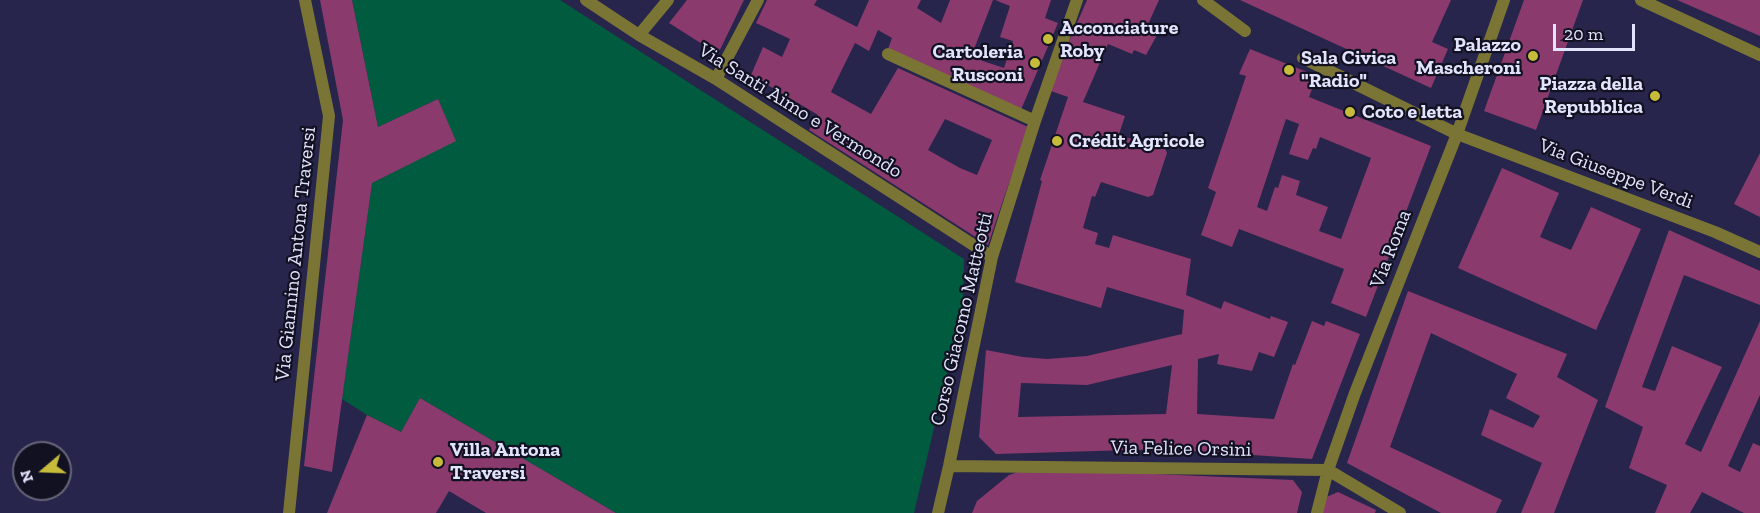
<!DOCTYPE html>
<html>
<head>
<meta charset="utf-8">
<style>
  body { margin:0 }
  #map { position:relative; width:1760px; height:513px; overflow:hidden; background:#27254b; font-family:"Zilla Slab",serif }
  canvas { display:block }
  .north { position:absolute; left:12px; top:441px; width:60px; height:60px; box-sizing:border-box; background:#112; border:2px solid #656579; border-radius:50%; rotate:251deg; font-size:16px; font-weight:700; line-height:24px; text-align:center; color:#e2e3fc }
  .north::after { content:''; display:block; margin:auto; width:21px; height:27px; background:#c7bb3b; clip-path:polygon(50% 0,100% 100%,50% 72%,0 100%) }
  .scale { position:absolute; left:1553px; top:24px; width:82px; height:27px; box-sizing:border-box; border:3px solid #e2e3fc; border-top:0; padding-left:8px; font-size:18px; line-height:21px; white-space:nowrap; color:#e2e3fc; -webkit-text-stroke:4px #112; paint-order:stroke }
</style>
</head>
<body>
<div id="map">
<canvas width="1760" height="513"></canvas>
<div class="north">N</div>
<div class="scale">20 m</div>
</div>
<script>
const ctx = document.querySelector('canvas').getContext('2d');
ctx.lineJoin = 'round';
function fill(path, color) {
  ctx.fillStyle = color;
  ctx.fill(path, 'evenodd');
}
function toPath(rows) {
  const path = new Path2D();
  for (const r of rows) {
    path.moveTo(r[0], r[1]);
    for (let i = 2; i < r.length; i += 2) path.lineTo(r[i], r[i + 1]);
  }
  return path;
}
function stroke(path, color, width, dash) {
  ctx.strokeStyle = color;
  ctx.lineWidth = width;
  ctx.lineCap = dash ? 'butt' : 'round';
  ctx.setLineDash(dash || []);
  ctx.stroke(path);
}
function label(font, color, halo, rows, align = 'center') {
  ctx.font = font + ' "Zilla Slab",serif';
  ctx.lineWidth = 4.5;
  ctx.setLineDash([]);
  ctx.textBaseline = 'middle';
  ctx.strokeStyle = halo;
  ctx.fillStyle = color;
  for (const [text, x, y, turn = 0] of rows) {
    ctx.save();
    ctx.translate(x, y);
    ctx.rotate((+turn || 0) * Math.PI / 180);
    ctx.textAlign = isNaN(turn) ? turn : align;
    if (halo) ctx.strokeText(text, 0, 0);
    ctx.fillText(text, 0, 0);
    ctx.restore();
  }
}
const green = toPath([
  [352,0,560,0,964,259,963,305,914,513,616,513,420,398,401,432,367,415,342,399,372,183,455,140,438,99,378,127]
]);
const building = toPath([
  [320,0,352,0,378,127,438,99,456,141,372,183,332,472,304,466,343,120],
  [687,0,744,0,718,54,669,23],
  [767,0,817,0,814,5,857,27,869,0,921,0,917,8,941,23,950,0,993,0,971,57,1004,68,1013,41,1000,37,1010,6,995,0,1051,0,1045,18,1058,23,1020,112,888,49,892,38,878,30,869,51,855,43,831,92,871,114,898,68,1028,127,988,245,809,130,818,115,751,75,763,47,782,57,790,39,756,23],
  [945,119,992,140,977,175,960,168,928,150],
  [1087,0,1159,0,1145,31,1157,35,1146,55,1134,50,1132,54,1108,44,1083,102,1125,116,1119,134,1121,136,1165,148,1167,153,1153,195,1148,197,1101,182,1095,197,1092,196,1083,228,1098,233,1095,244,1109,248,1113,235,1191,259,1186,295,1221,309,1224,301,1270,319,1271,316,1288,322,1274,357,1259,352,1252,371,1217,364,1219,354,1198,359,1197,414,1274,419,1293,364,1295,365,1312,321,1324,326,1326,321,1360,334,1312,459,1164,449,996,454,979,437,986,350,1023,357,1047,359,1087,356,1182,334,1184,310,1107,287,1101,308,1015,282,1042,181,1040,180,1068,97,1048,90],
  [1172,365,1166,414,1018,417,1021,383,1087,385],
  [1240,0,1451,0,1432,42,1448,49,1431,88],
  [1524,0,1583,0,1536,130,1484,111],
  [1677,0,1760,0,1760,36],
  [1250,49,1317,76,1309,97,1431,146,1366,317,1331,303,1344,269,1239,229,1232,247,1201,235,1216,192,1208,188,1246,76,1239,74],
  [1286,119,1299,124,1289,154,1308,160,1313,148,1316,149,1320,137,1371,158,1341,239,1319,231,1328,207,1296,195,1300,181,1282,175,1278,188,1275,187,1267,211,1257,207],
  [1760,153,1760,217,1734,204],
  [1502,168,1559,193,1540,237,1571,250,1591,207,1641,229,1596,330,1458,268],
  [1669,230,1760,271,1760,305,1684,275,1642,387,1655,391,1672,346,1722,367,1685,444,1701,452,1760,321,1760,395,1728,466,1740,472,1753,443,1760,446,1760,513,1744,513,1702,492,1690,513,1655,513,1667,485,1629,468,1643,427,1605,407],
  [1408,291,1567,354,1557,377,1598,400,1554,513,1521,513,1542,463,1481,435,1490,409,1533,428,1540,416,1506,398,1517,374,1431,333,1390,447,1502,500,1496,513,1441,513,1347,463],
  [420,398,616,513,486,513,449,491,436,513,327,513,367,415,401,432],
  [1021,471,1109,472,1293,480,1302,492,1297,513,972,513,977,501,1009,475],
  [1338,492,1376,510,1375,513,1320,513,1324,498]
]);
const minor = toPath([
  [586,0,639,35,716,79,992,257],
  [1203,0,1245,31],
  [1641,0,1760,55],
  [639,35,668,0],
  [888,54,1035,121],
  [1303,58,1457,134,1715,232,1760,252],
  [716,79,758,0],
  [949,466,1328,470,1400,513],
  [289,513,329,116,305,0],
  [938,513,949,466,992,257,1035,121,1077,0],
  [1317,513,1328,470,1355,393,1457,134,1504,0]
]);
const markers = [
  [1048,39,6,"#c7bb3b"],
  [1533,56,6,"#c7bb3b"],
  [1035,63,6,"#c7bb3b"],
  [1289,70,6,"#c7bb3b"],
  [1655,96,6,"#c7bb3b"],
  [1350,112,6,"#c7bb3b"],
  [1057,141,6,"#c7bb3b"],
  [438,462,6,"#c7bb3b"]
];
const poiNames = [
  ["Acconciature",1060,28],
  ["Roby",1060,51],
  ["Palazzo",1521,45,"right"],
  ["Mascheroni",1521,68,"right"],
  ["Cartoleria",1023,52,"right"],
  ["Rusconi",1023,75,"right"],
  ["Sala Civica",1301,58],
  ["\"Radio\"",1301,81],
  ["Piazza della",1643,84,"right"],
  ["Repubblica",1643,107,"right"],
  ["Coto e letta",1362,112],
  ["Crédit Agricole",1069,141],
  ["Villa Antona",450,450],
  ["Traversi",450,473]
];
const streetNames = [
  ["Via Santi Aimo e Vermondo",800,111,32],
  ["Via Giuseppe Verdi",1616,174,21],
  ["Via Roma",1391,249,-69],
  ["Via Giannino Antona Traversi",296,254,-84],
  ["Corso Giacomo Matteotti",962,319,-77],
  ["Via Felice Orsini",1181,449,1]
];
fill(green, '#015b3f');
fill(building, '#8b3a6d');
stroke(minor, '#7a7435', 12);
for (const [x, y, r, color] of markers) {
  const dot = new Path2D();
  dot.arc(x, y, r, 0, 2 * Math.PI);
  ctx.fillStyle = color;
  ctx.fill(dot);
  stroke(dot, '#112', 2);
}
label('bold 20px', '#e2e3fc', '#112', poiNames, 'left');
label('20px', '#e2e3fc', '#112', streetNames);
</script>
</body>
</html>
